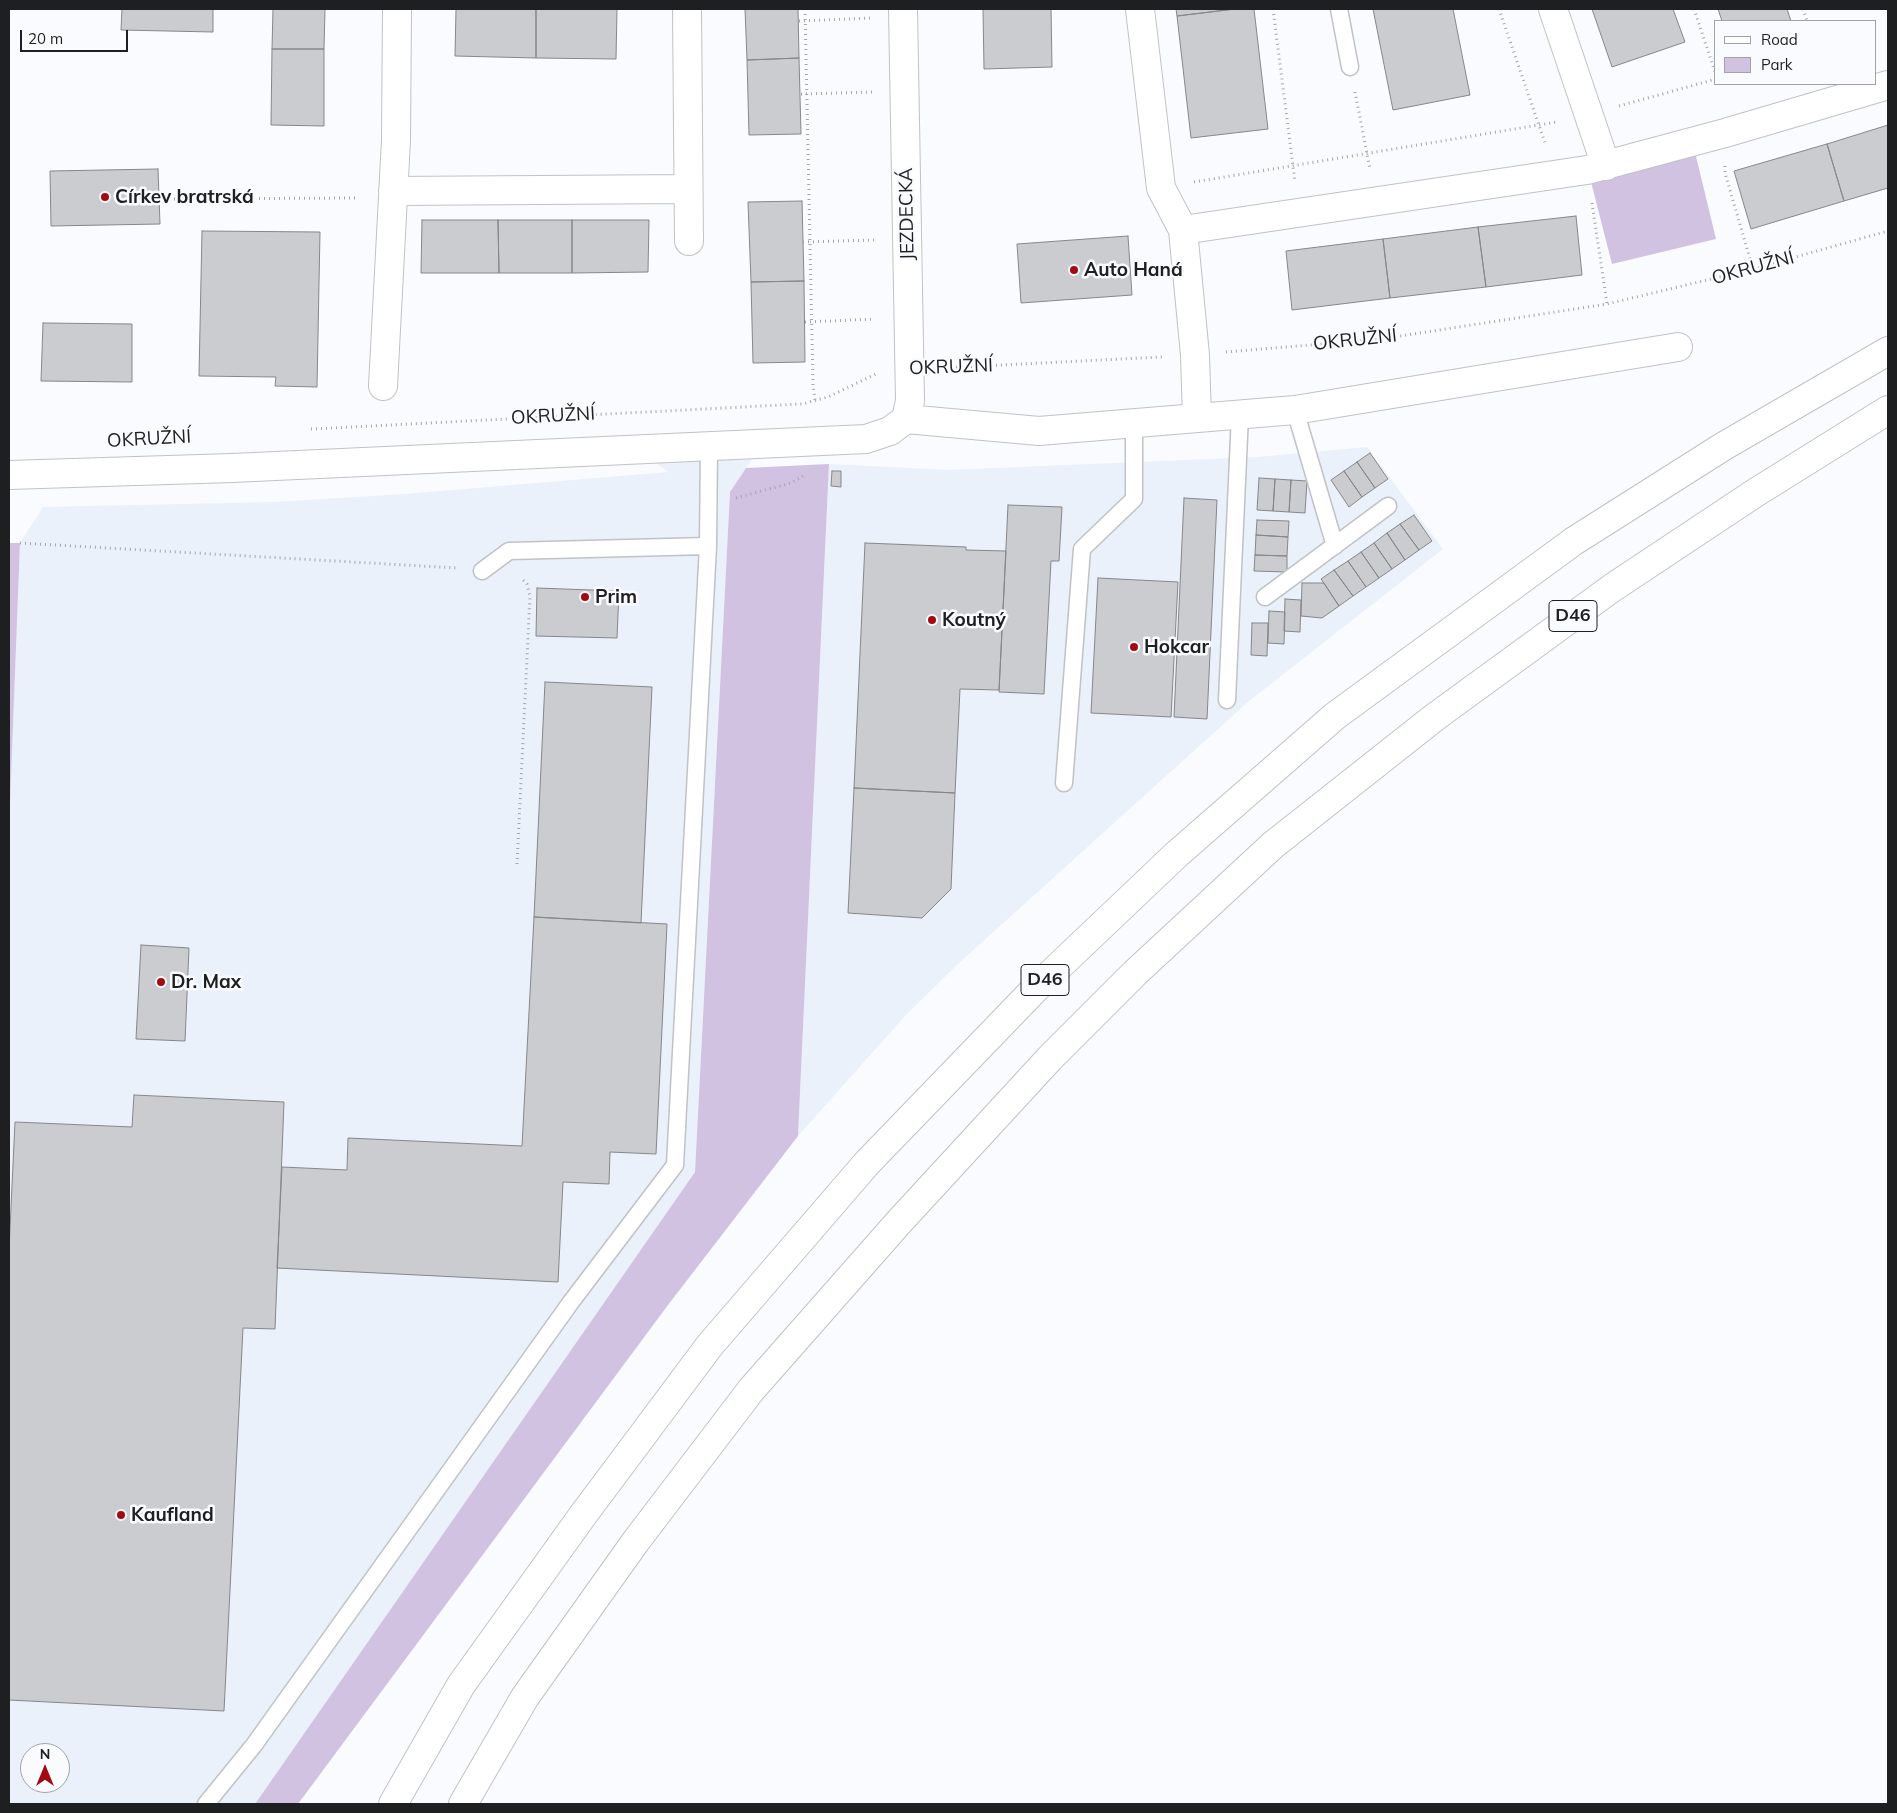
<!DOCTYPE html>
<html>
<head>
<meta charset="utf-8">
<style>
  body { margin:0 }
  #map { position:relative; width:1897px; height:1813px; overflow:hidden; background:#f9fbfe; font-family:Mulish,sans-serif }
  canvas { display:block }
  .frame { position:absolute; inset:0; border:10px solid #1e1f20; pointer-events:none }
  .legend { position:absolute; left:1714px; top:20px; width:162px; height:65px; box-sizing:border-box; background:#f9fbfe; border:1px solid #a1a3a5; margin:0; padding:6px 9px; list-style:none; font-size:15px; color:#1e1f20 }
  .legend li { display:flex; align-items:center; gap:10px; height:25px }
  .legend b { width:25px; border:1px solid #a1a3a5 }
  .north { position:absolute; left:20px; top:1743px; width:50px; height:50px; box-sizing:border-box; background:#f9fbfe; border:1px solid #a1a3a5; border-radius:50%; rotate:0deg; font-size:14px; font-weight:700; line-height:20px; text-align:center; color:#1e1f20 }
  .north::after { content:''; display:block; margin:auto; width:18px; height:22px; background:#a30911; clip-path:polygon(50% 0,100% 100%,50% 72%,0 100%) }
  .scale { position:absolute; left:20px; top:30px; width:108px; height:22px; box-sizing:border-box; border:2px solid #1e1f20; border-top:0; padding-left:6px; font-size:15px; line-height:18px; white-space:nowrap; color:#1e1f20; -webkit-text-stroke:4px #f9fbfe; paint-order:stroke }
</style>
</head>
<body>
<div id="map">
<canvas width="1897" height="1813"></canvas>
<div class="frame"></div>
<ul class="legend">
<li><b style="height:6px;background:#fff"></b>Road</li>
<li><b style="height:14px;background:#d2c2e2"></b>Park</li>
</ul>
<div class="north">N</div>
<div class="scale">20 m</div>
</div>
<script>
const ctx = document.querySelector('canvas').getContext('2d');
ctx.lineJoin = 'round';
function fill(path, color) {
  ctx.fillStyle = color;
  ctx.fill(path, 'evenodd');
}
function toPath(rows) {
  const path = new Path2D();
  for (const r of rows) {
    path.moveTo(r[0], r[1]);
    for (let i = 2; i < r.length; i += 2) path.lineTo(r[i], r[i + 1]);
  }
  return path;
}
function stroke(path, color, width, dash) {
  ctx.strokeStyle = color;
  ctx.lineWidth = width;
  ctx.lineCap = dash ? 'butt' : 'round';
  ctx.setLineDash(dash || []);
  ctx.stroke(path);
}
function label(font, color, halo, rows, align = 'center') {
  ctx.font = font + ' Mulish,sans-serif';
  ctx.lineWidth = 5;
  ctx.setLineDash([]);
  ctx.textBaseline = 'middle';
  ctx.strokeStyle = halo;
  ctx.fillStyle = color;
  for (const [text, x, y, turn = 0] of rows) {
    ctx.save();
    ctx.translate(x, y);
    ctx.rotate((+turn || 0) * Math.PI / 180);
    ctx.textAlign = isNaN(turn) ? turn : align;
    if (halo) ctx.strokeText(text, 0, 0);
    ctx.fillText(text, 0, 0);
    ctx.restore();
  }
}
const built = toPath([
  [763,443,730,492,695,1172,255,1804,9,1804,9,830,20,543,43,507,274,502,406,494,668,472,638,449],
  [30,1753,60,1753,60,1783,30,1783],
  [1367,447,1443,549,1248,702,959,963,905,1016,798,1136,829,464,948,470,1257,457]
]);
const green = toPath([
  [1694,148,1716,239,1612,264,1589,174],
  [829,464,798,1136,668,1305,298,1804,255,1804,695,1172,730,492,746,468],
  [9,543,20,543,9,830]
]);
const building = toPath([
  [122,9,213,9,213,32,121,30,122,9],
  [273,9,325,9,324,49,272,49,273,9],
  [456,9,536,9,536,58,455,56,456,9],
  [536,9,617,9,616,59,536,58,536,9],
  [745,9,798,9,799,58,747,60,745,9],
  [983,9,1051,9,1052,67,984,69,983,9],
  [1176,9,1235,9,1177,16,1176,9],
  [1235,9,1254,9,1268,129,1191,138,1177,16,1235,9],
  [1373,9,1453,9,1470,95,1393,110,1373,9],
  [1592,9,1673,9,1685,42,1612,67,1592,9],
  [1718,9,1787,9,1791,21,1722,21,1718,9],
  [272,49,324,49,324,126,271,125,272,49],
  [799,58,801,134,749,135,747,60,799,58],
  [1888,125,1888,188,1844,201,1827,144,1888,125],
  [1827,144,1844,201,1751,229,1734,171,1827,144],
  [158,169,160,224,51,226,50,171,158,169],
  [802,201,804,281,751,282,748,202,802,201],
  [1576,216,1582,275,1486,287,1478,227,1576,216],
  [422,220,498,220,499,273,421,273,422,220],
  [498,220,572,220,572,273,499,273,498,220],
  [572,220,649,220,648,272,572,273,572,220],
  [1478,227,1486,287,1390,298,1383,239,1478,227],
  [202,231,320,232,317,387,275,386,276,377,199,376,202,231],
  [1128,236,1132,295,1021,303,1017,244,1128,236],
  [1383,239,1390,298,1292,310,1286,251,1383,239],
  [804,281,805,362,753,363,751,282,804,281],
  [43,323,132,324,132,382,41,381,43,323],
  [1370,453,1388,479,1375,488,1357,462,1370,453],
  [1357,462,1375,488,1362,497,1344,471,1357,462],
  [832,471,841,471,841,487,831,486,832,471],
  [1344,471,1362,497,1349,507,1331,480,1344,471],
  [1259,478,1275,479,1273,511,1257,510,1259,478],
  [1275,479,1291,480,1289,512,1273,511,1275,479],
  [1291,480,1307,481,1305,513,1289,512,1291,480],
  [1184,498,1217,500,1207,719,1174,717,1184,498],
  [1008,505,1062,507,1059,561,1051,561,1044,694,999,692,1008,505],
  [1414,515,1432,541,1419,550,1400,524,1414,515],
  [1257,520,1289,521,1288,537,1256,535,1257,520],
  [1400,524,1419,550,1405,560,1387,533,1400,524],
  [1387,533,1405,560,1392,569,1374,543,1387,533],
  [1256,535,1288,537,1287,556,1255,555,1256,535],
  [865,543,966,547,966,550,1006,551,999,690,960,689,955,793,854,788,865,543],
  [1374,543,1392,569,1379,578,1361,552,1374,543],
  [1361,552,1379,578,1366,587,1348,561,1361,552],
  [1255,555,1287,556,1287,572,1254,571,1255,555],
  [1348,561,1366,587,1353,596,1334,570,1348,561],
  [1334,570,1353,596,1339,606,1321,579,1334,570],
  [1098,578,1178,582,1171,717,1091,713,1098,578],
  [1302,583,1324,583,1339,606,1322,618,1301,616,1302,583],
  [537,588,619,591,617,638,536,636,537,588],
  [1285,599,1301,600,1300,632,1284,631,1285,599],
  [1269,611,1285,612,1284,644,1268,643,1269,611],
  [1252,623,1268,623,1267,656,1251,655,1252,623],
  [545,682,652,687,641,923,534,917,545,682],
  [854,788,955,793,951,889,922,918,848,913,854,788],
  [534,917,667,924,656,1154,610,1152,609,1184,563,1182,558,1282,277,1268,282,1167,347,1170,348,1138,522,1146,534,917],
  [141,945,189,948,185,1041,136,1039,141,945],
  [134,1095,284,1102,275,1329,243,1328,224,1711,9,1700,9,1250,15,1122,132,1127,134,1095]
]);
const path = toPath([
  [805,9,813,385,815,401],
  [1273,9,1295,182],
  [1499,9,1545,143],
  [1694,9,1716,75],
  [1803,9,1807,21],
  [799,21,872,18],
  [1355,92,1370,169],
  [801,94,873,92],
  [1619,106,1716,79],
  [1725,166,1725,173,1753,269],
  [1194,182,1557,122],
  [159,199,356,198],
  [1592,203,1607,304],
  [803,242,875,240],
  [805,322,875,319],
  [1226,352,1381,339,1607,304,1753,269,1888,231],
  [941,368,1162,357],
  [311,429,802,404,828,397,878,373],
  [736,498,791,483,803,476],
  [20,543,457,568],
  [517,864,530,596,527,584,521,578]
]);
const lane = toPath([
  [1339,9,1350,67],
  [1295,410,1335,546],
  [482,571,509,551,708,546],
  [1265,597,1388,506],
  [1227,700,1240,415],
  [1064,783,1082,549,1134,499,1134,423],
  [206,1804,254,1745,571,1302,675,1165,708,546,709,446]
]);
const street = toPath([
  [687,9,689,241],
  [903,9,910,401,906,419],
  [1140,9,1161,188,1183,230,1195,355,1197,418],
  [1553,9,1606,166],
  [393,191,688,189],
  [1183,230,1587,170,1725,133,1888,85],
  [383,386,396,140,397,9],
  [9,475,232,468,866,439,890,431,906,419,1039,431,1295,410,1678,347]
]);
const highway = toPath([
  [393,1804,461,1685,583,1515,710,1345,867,1163,1036,988,1177,854,1335,716,1574,541,1724,446,1888,351],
  [463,1804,525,1697,636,1541,751,1390,899,1222,1050,1058,1135,973,1273,845,1435,717,1612,588,1755,493,1888,410]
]);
const markers = [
  [105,197,5,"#a30911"],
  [1074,270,5,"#a30911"],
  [585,597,5,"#a30911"],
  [932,620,5,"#a30911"],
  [1134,647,5,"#a30911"],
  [161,982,5,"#a30911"],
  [121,1515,5,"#a30911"]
];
const shields = [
  [1573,616,48],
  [1045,980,48]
];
const shieldNames = [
  ["D46",1573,616],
  ["D46",1045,980]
];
const poiNames = [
  ["Církev bratrská",115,197],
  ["Auto Haná",1084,270],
  ["Prim",595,597],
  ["Koutný",942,620],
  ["Hokcar",1144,647],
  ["Dr. Max",171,982],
  ["Kaufland",131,1515]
];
const streetNames = [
  ["JEZDECKÁ",907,214,-91],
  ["OKRUŽNÍ",1753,268,-15],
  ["OKRUŽNÍ",1355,340,-6],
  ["OKRUŽNÍ",951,367,-2],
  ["OKRUŽNÍ",553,416,-3],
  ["OKRUŽNÍ",149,439,-3]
];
fill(built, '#eaf1fa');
fill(green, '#d2c2e2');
fill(building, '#cbcccf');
stroke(building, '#87878b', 1);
stroke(lane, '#c0c2c5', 19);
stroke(street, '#c0c2c5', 30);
stroke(highway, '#c0c2c5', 30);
stroke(path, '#a4a5a7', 3, [1, 4]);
stroke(lane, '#fff', 16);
stroke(street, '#fff', 28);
stroke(highway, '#fff', 28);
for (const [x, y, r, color] of markers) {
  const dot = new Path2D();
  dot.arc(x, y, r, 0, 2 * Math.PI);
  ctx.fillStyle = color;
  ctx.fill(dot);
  stroke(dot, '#f9fbfe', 2);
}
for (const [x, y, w] of shields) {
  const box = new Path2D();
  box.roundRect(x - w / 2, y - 15.5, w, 31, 4);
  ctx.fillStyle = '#f9fbfe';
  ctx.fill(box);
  stroke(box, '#1e1f20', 1);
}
label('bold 18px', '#1e1f20', null, shieldNames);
label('bold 19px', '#1e1f20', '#f9fbfe', poiNames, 'left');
label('19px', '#1e1f20', '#f9fbfe', streetNames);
</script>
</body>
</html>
